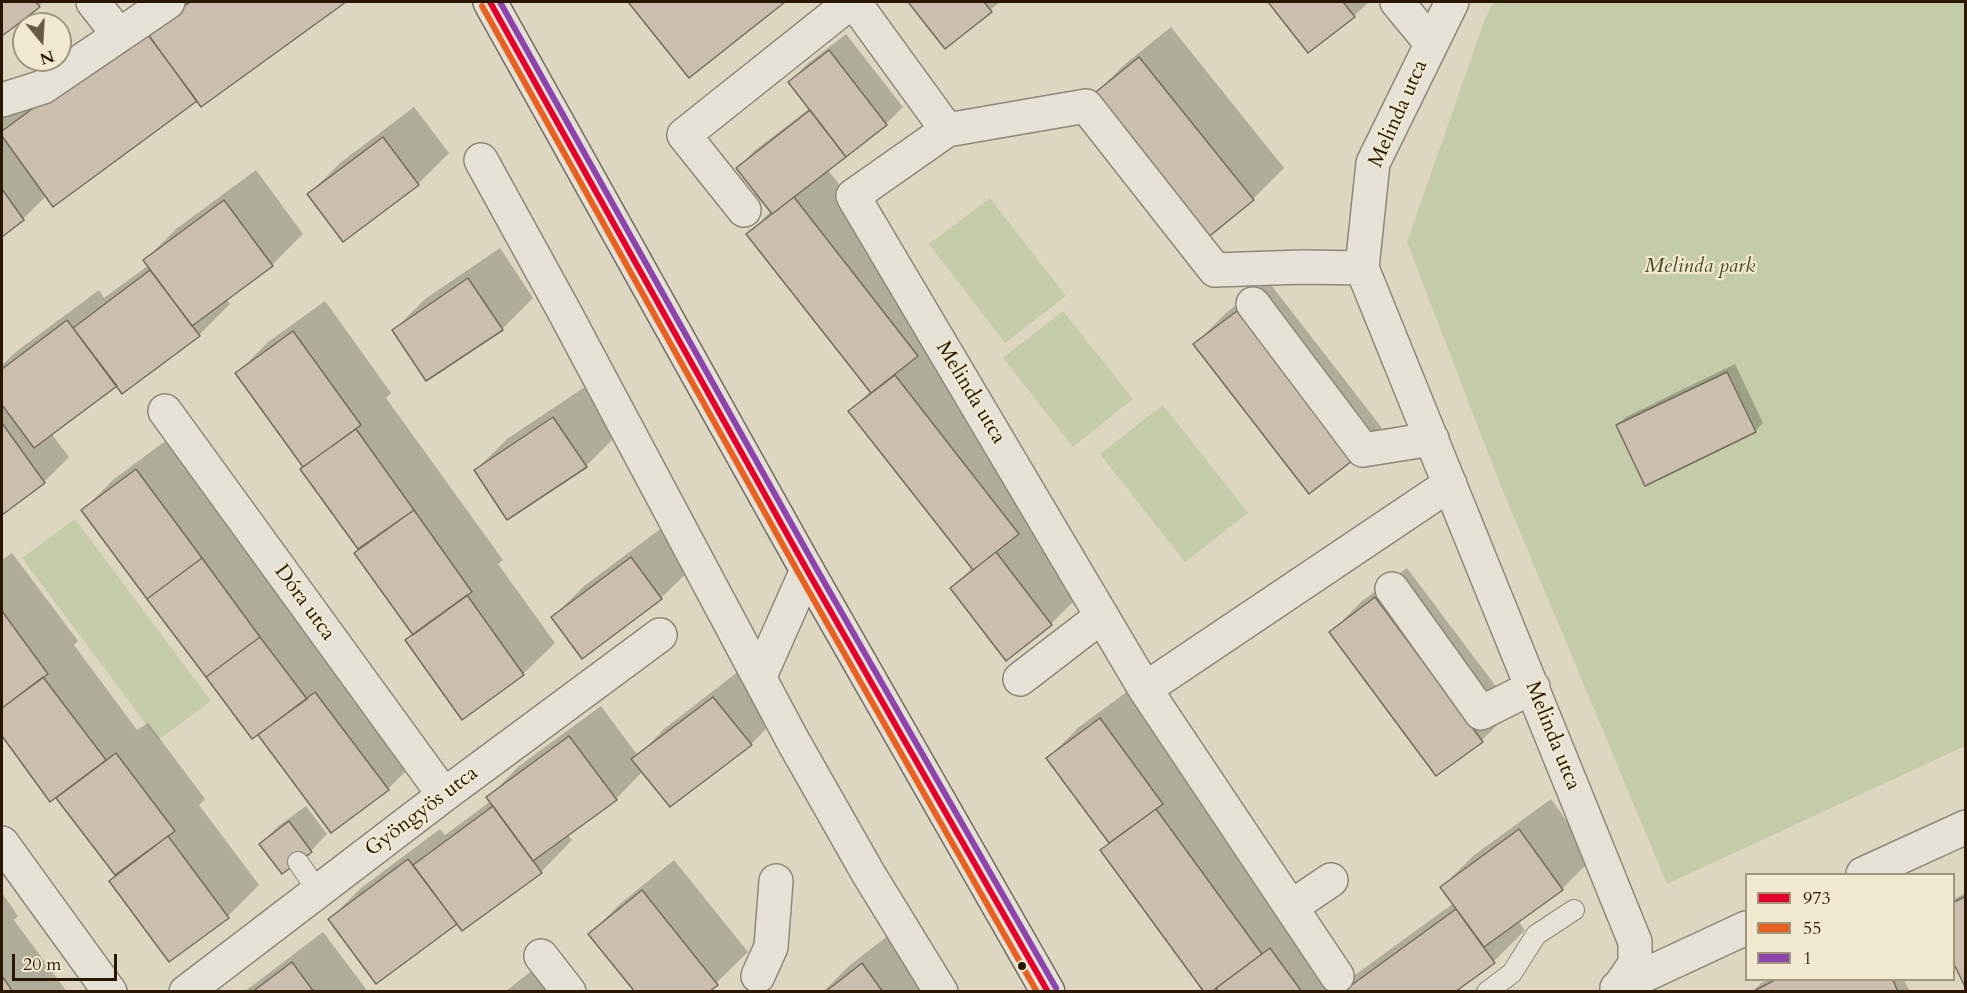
<!DOCTYPE html>
<html>
<head>
<meta charset="utf-8">
<style>
  body { margin:0 }
  #map { position:relative; width:1967px; height:993px; overflow:hidden; background:#ddd7c1; font-family:Cardo,serif }
  canvas { display:block }
  .frame { position:absolute; inset:0; border:3px solid #291701; pointer-events:none }
  .legend { position:absolute; left:1745px; top:873px; width:210px; height:108px; box-sizing:border-box; background:#f0e9d0; border:2px solid #a0957d; margin:0; padding:8px 10px; list-style:none; font-size:18px; color:#291701 }
  .legend li { display:flex; align-items:center; gap:12px; height:30px }
  .legend b { width:30px; border:2px solid #a0957d }
  .north { position:absolute; left:12px; top:12px; width:60px; height:60px; box-sizing:border-box; background:#f0e9d0; border:2px solid #a0957d; border-radius:50%; rotate:162deg; font-size:16px; font-weight:700; line-height:24px; text-align:center; color:#291701 }
  .north::after { content:''; display:block; margin:auto; width:21px; height:27px; background:#685a44; clip-path:polygon(50% 0,100% 100%,50% 72%,0 100%) }
  .scale { position:absolute; left:12px; top:954px; width:105px; height:27px; box-sizing:border-box; border:3px solid #291701; border-top:0; padding-left:8px; font-size:18px; line-height:21px; white-space:nowrap; color:#291701; -webkit-text-stroke:4px #f0e9d0; paint-order:stroke }
</style>
</head>
<body>
<div id="map">
<canvas width="1967" height="993"></canvas>
<div class="frame"></div>
<ul class="legend">
<li><b style="height:8px;background:#e4002b"></b>973</li>
<li><b style="height:8px;background:#e86120"></b>55</li>
<li><b style="height:8px;background:#8e44ad"></b>1</li>
</ul>
<div class="north">N</div>
<div class="scale">20 m</div>
</div>
<script>
const ctx = document.querySelector('canvas').getContext('2d');
ctx.lineJoin = 'round';
function fill(path, color) {
  ctx.fillStyle = color;
  ctx.fill(path, 'evenodd');
}
function toPath(rows) {
  const path = new Path2D();
  for (const r of rows) {
    path.moveTo(r[0], r[1]);
    for (let i = 2; i < r.length; i += 2) path.lineTo(r[i], r[i + 1]);
  }
  return path;
}
function stroke(path, color, width, dash) {
  ctx.strokeStyle = color;
  ctx.lineWidth = width;
  ctx.lineCap = dash ? 'butt' : 'round';
  ctx.setLineDash(dash || []);
  ctx.stroke(path);
}
function label(font, color, halo, rows, align = 'center') {
  ctx.font = font + ' Cardo,serif';
  ctx.lineWidth = 4.5;
  ctx.setLineDash([]);
  ctx.textBaseline = 'middle';
  ctx.strokeStyle = halo;
  ctx.fillStyle = color;
  for (const [text, x, y, turn = 0] of rows) {
    ctx.save();
    ctx.translate(x, y);
    ctx.rotate((+turn || 0) * Math.PI / 180);
    ctx.textAlign = isNaN(turn) ? turn : align;
    if (halo) ctx.strokeText(text, 0, 0);
    ctx.fillText(text, 0, 0);
    ctx.restore();
  }
}
const green = toPath([
  [1494,2,1965,2,1965,746,1667,884,1500,484,1407,242,1485,19],
  [990,198,1066,296,1005,343,929,244],
  [1063,311,1133,399,1073,447,1003,358],
  [1163,405,1248,513,1185,562,1100,454],
  [75,519,211,701,158,740,22,558]
]);
const shadow = toPath([
  [2,2,44,2,2,34],
  [181,2,343,2,202,105,197,99,47,195,23,219,2,235,2,93],
  [630,2,782,2,689,75],
  [910,2,1000,2,945,46],
  [1270,2,1369,2,1354,16,1309,51],
  [1171,27,1284,168,1253,199,1093,96,1124,65],
  [846,34,903,107,886,124,827,169,949,324,927,346,1082,593,1051,624,1007,659,952,588,973,567,850,411,871,390,748,234,771,211,738,168,754,151,810,108,790,82,806,65],
  [414,107,449,153,418,184,344,240,309,194,340,163],
  [256,170,303,234,272,265,226,299,230,304,199,335,117,384,51,433,69,457,44,482,2,514,2,365,17,351,99,290,104,298,149,265,145,260,176,229],
  [500,248,533,298,502,329,394,330,425,299],
  [1268,281,1382,428,1351,459,1195,344,1226,313],
  [325,301,391,393,386,398,503,560,498,564,555,643,523,674,462,718,414,634,356,553,360,549,302,469,304,467,237,373,268,342],
  [1735,364,1763,423,1755,431,1618,425,1626,417],
  [585,387,617,435,586,466,476,470,507,439],
  [168,439,419,758,388,789,331,831,258,733,83,510,114,479],
  [663,527,693,567,661,598,582,657,553,617,584,586],
  [12,553,78,641,74,645,137,730,148,723,205,799,199,805,259,885,228,916,111,881,116,875,57,795,51,800,2,734,2,560],
  [1407,568,1513,709,1482,740,1437,774,1331,632,1362,601],
  [744,667,782,713,751,744,643,771,616,799,567,834,572,840,541,872,457,922,330,919,361,888,440,829,445,835,491,801,488,798,519,766,601,706,638,756,664,729],
  [1132,688,1348,980,1454,903,1442,887,1473,856,1551,799,1593,858,1562,889,1518,921,1525,930,1494,961,1453,992,1221,992,1102,850,1110,842,1048,758,1079,727],
  [306,806,327,834,311,851,261,844,277,827],
  [674,860,748,952,707,992,590,934,621,903],
  [2,893,18,916,14,920,67,992,2,992],
  [1966,893,1966,986,1954,960,1954,899],
  [903,924,953,992,823,992,849,966],
  [323,932,366,989,364,992,244,992],
  [546,959,571,992,505,992],
  [1768,980,1904,980,1910,992,1753,992,1761,983]
]);
const building = toPath([
  [2,2,36,2,40,7,2,36,2,2],
  [190,2,346,2,201,107,147,33,190,2],
  [628,2,785,2,689,78,628,2],
  [908,2,984,2,992,12,945,49,908,2],
  [1268,2,1343,2,1355,17,1308,53,1268,2],
  [143,28,197,101,53,207,2,136,2,131,143,28],
  [829,50,887,125,846,157,788,82,829,50],
  [1139,57,1254,200,1206,239,1091,96,1139,57],
  [810,110,846,157,772,214,736,168,810,110],
  [383,137,419,185,343,242,307,194,383,137],
  [2,189,24,220,2,237,2,189],
  [794,197,918,356,871,393,746,234,794,197],
  [224,200,273,266,192,326,143,260,224,200],
  [150,270,200,336,122,394,73,328,150,270],
  [468,278,503,330,426,381,392,330,468,278],
  [1237,311,1352,461,1309,494,1193,344,1237,311],
  [67,320,117,386,34,448,2,405,2,369,67,320],
  [293,331,361,425,303,467,235,373,293,331],
  [1727,372,1756,432,1645,486,1616,425,1727,372],
  [895,375,1019,534,973,570,848,411,895,375],
  [553,417,587,467,507,520,474,470,553,417],
  [2,423,45,483,2,515,2,423],
  [356,429,414,510,358,549,300,469,356,429],
  [136,469,202,558,147,599,81,510,136,469],
  [414,510,472,592,413,635,354,553,414,510],
  [996,552,1052,625,1006,661,950,588,996,552],
  [631,557,662,599,582,659,551,617,631,557],
  [202,558,260,637,206,677,147,599,202,558],
  [467,595,524,675,462,720,405,640,467,595],
  [1375,597,1483,742,1436,776,1329,632,1375,597],
  [2,611,48,674,2,708,2,611],
  [260,637,307,699,252,739,206,677,260,637],
  [43,677,106,760,50,802,2,736,2,708,43,677],
  [315,692,389,790,331,833,258,735,315,692],
  [713,697,752,745,670,807,631,759,713,697],
  [1100,718,1163,804,1109,843,1046,758,1100,718],
  [569,736,617,800,533,861,486,797,569,736],
  [116,753,175,831,115,875,56,798,116,753],
  [493,806,542,873,462,931,413,865,493,806],
  [1156,809,1262,954,1211,992,1204,992,1100,850,1156,809],
  [289,821,312,852,282,874,259,844,289,821],
  [1519,829,1563,890,1484,947,1440,887,1519,829],
  [168,836,229,918,169,962,109,881,168,836],
  [408,859,457,924,376,984,328,919,408,859],
  [642,890,718,985,709,992,635,992,588,934,642,890],
  [1966,896,1966,989,1954,964,1954,902,1966,896],
  [1456,909,1495,963,1455,992,1342,992,1456,909],
  [1270,948,1302,992,1219,992,1216,988,1270,948],
  [292,962,314,992,252,992,292,962],
  [862,963,883,992,825,992,862,963],
  [2,976,13,992,2,992,2,976],
  [1775,980,1893,980,1898,992,1752,992,1775,980]
]);
const lane = toPath([
  [298,862,318,891],
  [1487,992,1512,973,1536,935,1574,910]
]);
const street = toPath([
  [93,2,119,35],
  [854,2,947,130,1086,106,1215,270,1303,267,1362,268],
  [1397,2,1431,43],
  [1452,2,1373,163,1362,268,1635,942,1635,964,1619,987],
  [2,100,43,87,168,2],
  [947,130,853,196,1145,689,1337,976],
  [481,160,564,311,793,741,868,873,941,992],
  [744,210,684,135,851,2],
  [1253,304,1363,450,1432,439],
  [165,411,444,795],
  [1392,589,1481,713,1533,687],
  [760,676,807,570],
  [1020,679,1102,616],
  [1145,689,1450,484],
  [2,843,110,992],
  [1863,874,1966,827],
  [1291,907,1331,880],
  [541,956,569,992],
  [758,976,771,947,776,881],
  [1617,988,1746,928],
  [186,992,444,795,660,635]
]);
const secondary = toPath([
  [490,2,807,570,1048,992]
]);
const bus1 = toPath([
  [490,2,807,570,1048,992]
]);
const bus2 = toPath([
  [482,6,799,574,1037,992]
]);
const bus3 = toPath([
  [500,2,815,566,1056,988]
]);
const markers = [
  [1022,966,5,"#291701"]
];
const streetNames = [
  ["Melinda utca",1399,114,-66],
  ["Melinda utca",970,393,59],
  ["Dóra utca",304,603,54],
  ["Melinda utca",1552,736,68],
  ["Gyöngyös utca",422,812,-37]
];
const parkNames = [
  ["Melinda park",1700,267]
];
fill(green, '#c4cba8');
fill(shadow, '#0003');
fill(building, '#ccbeaf');
stroke(building, '#736d5f', 1.5);
stroke(lane, '#8d8778', 22);
stroke(street, '#8d8778', 36);
stroke(secondary, '#736d5f', 36);
stroke(lane, '#e5e1d6', 20);
stroke(street, '#e5e1d6', 33);
stroke(secondary, '#e5e1d6', 33);
stroke(bus1, '#e4002b', 6);
stroke(bus2, '#e86120', 6);
stroke(bus3, '#8e44ad', 6);
for (const [x, y, r, color] of markers) {
  const dot = new Path2D();
  dot.arc(x, y, r, 0, 2 * Math.PI);
  ctx.fillStyle = color;
  ctx.fill(dot);
  stroke(dot, '#f0e9d0', 2);
}
label('21px', '#291701', '#f0e9d0', streetNames);
label('italic 21px', '#524a2d', '#f0e9d0', parkNames);
</script>
</body>
</html>
